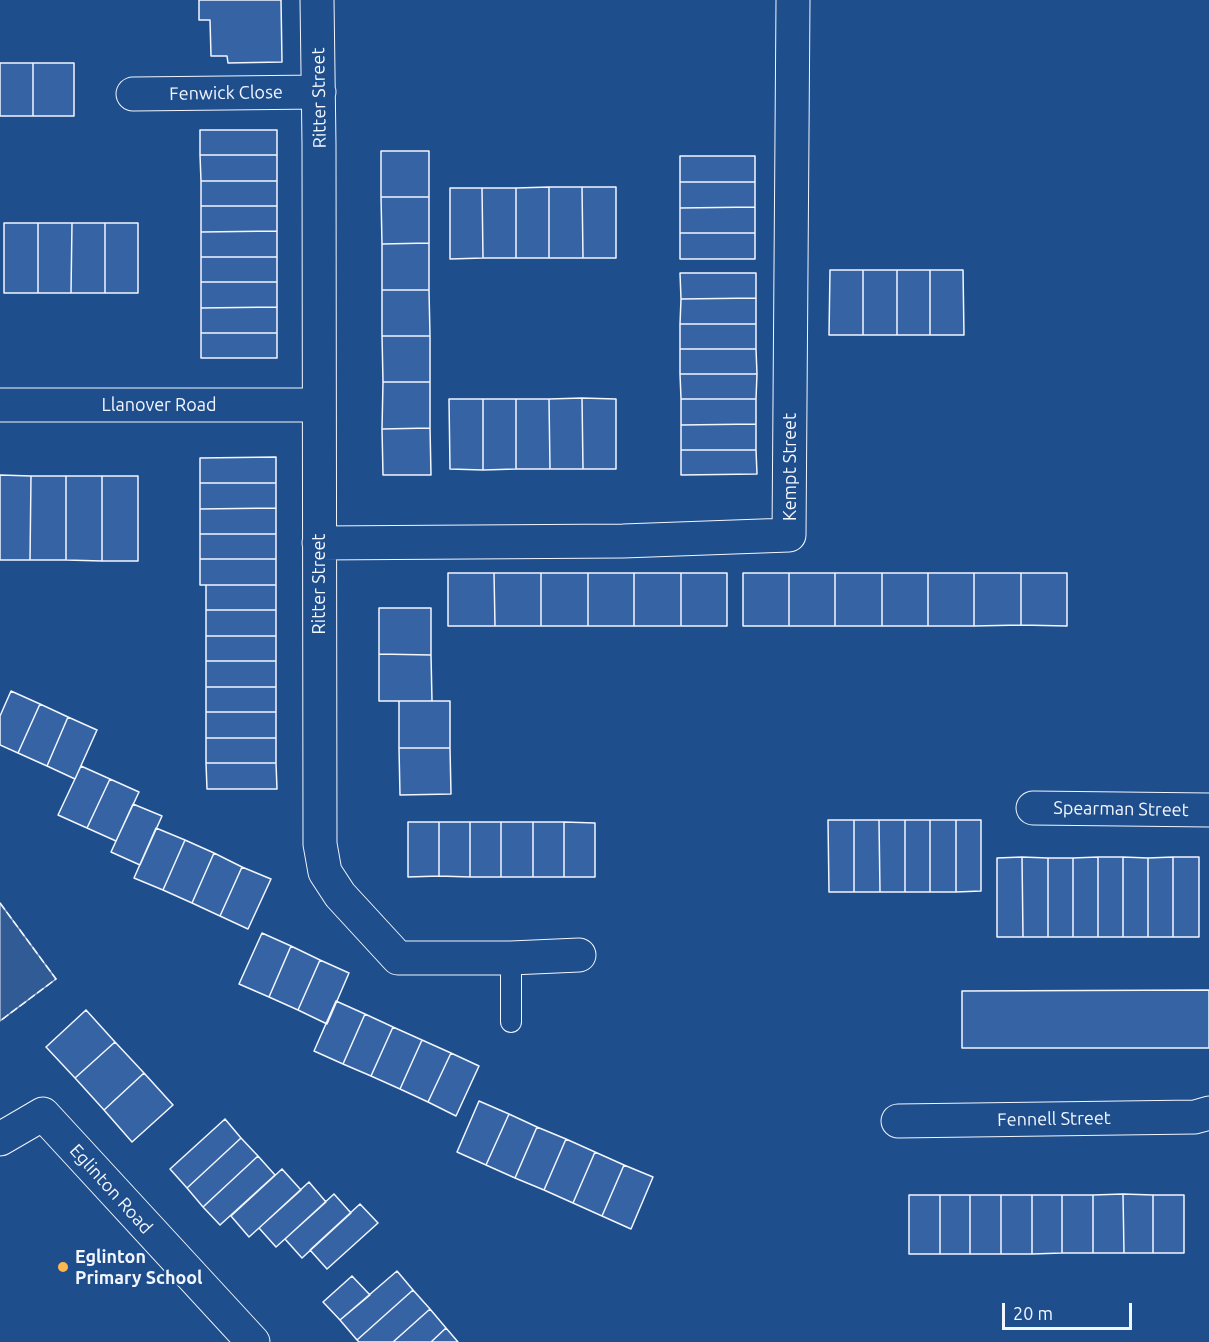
<!DOCTYPE html>
<html>
<head>
<meta charset="utf-8">
<style>
  body { margin:0 }
  #map { position:relative; width:1209px; height:1342px; overflow:hidden; background:#1f4e8c; font-family:Ubuntu,sans-serif }
  canvas { display:block }
  .scale { position:absolute; left:1002px; top:1303px; width:130px; height:27px; box-sizing:border-box; border:3px solid #f2f6ff; border-top:0; padding-left:8px; font-size:18px; line-height:21px; white-space:nowrap; color:#f2f6ff; -webkit-text-stroke:4px #1f4e8c; paint-order:stroke }
</style>
</head>
<body>
<div id="map">
<canvas width="1209" height="1342"></canvas>
<div class="scale">20 m</div>
</div>
<script>
const ctx = document.querySelector('canvas').getContext('2d');
ctx.lineJoin = 'round';
function fill(path, color) {
  ctx.fillStyle = color;
  ctx.fill(path, 'evenodd');
}
function toPath(rows) {
  const path = new Path2D();
  for (const r of rows) {
    path.moveTo(r[0], r[1]);
    for (let i = 2; i < r.length; i += 2) path.lineTo(r[i], r[i + 1]);
  }
  return path;
}
function stroke(path, color, width, dash) {
  ctx.strokeStyle = color;
  ctx.lineWidth = width;
  ctx.lineCap = dash ? 'butt' : 'round';
  ctx.setLineDash(dash || []);
  ctx.stroke(path);
}
function label(font, color, halo, rows, align = 'center') {
  ctx.font = font + ' Ubuntu,sans-serif';
  ctx.lineWidth = 4.5;
  ctx.setLineDash([]);
  ctx.textBaseline = 'middle';
  ctx.strokeStyle = halo;
  ctx.fillStyle = color;
  for (const [text, x, y, turn = 0] of rows) {
    ctx.save();
    ctx.translate(x, y);
    ctx.rotate((+turn || 0) * Math.PI / 180);
    ctx.textAlign = isNaN(turn) ? turn : align;
    if (halo) ctx.strokeText(text, 0, 0);
    ctx.fillText(text, 0, 0);
    ctx.restore();
  }
}
const built = toPath([
  [0,903,56,979,0,1021,0,903]
]);
const building = toPath([
  [199,0,281,0,282,62,228,63,227,56,211,56,210,20,199,20,199,0],
  [0,63,33,63,33,116,0,116,0,63],
  [33,63,74,63,74,116,33,116,33,63],
  [200,130,277,130,277,155,200,155,200,130],
  [381,151,429,151,429,197,381,197,381,151],
  [200,155,277,155,277,181,201,181,200,155],
  [680,156,755,156,755,182,680,182,680,156],
  [201,181,277,181,277,206,201,206,201,181],
  [680,182,755,182,755,207,680,208,680,182],
  [549,187,549,258,516,258,516,188,549,187],
  [549,187,582,187,583,258,549,258,549,187],
  [582,187,616,187,616,258,583,258,582,187],
  [450,188,482,188,483,258,450,259,450,188],
  [482,188,516,188,516,258,483,258,482,188],
  [381,197,429,197,429,243,382,244,381,197],
  [201,206,277,206,277,231,201,232,201,206],
  [755,207,755,233,680,233,680,208,755,207],
  [4,223,38,223,38,293,4,293,4,223],
  [38,223,72,223,71,293,38,293,38,223],
  [72,223,105,223,105,293,71,293,72,223],
  [105,223,138,223,138,293,105,293,105,223],
  [277,231,277,257,201,257,201,232,277,231],
  [680,233,755,233,755,259,680,259,680,233],
  [429,243,429,290,382,290,382,244,429,243],
  [201,257,277,257,277,282,201,282,201,257],
  [830,270,863,270,863,335,829,335,830,270],
  [863,270,897,270,897,335,863,335,863,270],
  [897,270,930,270,930,335,897,335,897,270],
  [930,270,963,270,964,335,930,335,930,270],
  [680,273,756,273,756,298,681,299,680,273],
  [201,282,277,282,277,307,201,308,201,282],
  [382,290,429,290,430,336,382,336,382,290],
  [756,298,756,324,680,324,681,299,756,298],
  [277,307,277,333,201,333,201,308,277,307],
  [680,324,756,324,756,349,680,349,680,324],
  [201,333,277,333,277,358,201,358,201,333],
  [382,336,430,336,430,382,383,382,382,336],
  [680,349,756,349,757,374,680,374,680,349],
  [680,374,757,374,756,399,681,399,680,374],
  [383,382,430,382,430,428,382,429,383,382],
  [582,398,583,469,550,469,549,399,582,398],
  [582,398,616,399,616,469,583,469,582,398],
  [449,399,483,399,483,470,450,469,449,399],
  [483,399,516,399,516,469,483,470,483,399],
  [516,399,549,399,550,469,516,469,516,399],
  [681,399,756,399,756,424,681,425,681,399],
  [756,424,756,450,681,450,681,425,756,424],
  [430,428,431,475,383,475,382,429,430,428],
  [681,450,756,450,757,474,681,475,681,450],
  [276,457,276,483,200,483,200,458,276,457],
  [0,475,31,476,30,560,0,560,0,475],
  [31,476,66,476,66,560,30,560,31,476],
  [66,476,102,476,102,561,66,560,66,476],
  [102,476,138,476,138,561,102,561,102,476],
  [200,483,276,483,276,508,200,509,200,483],
  [276,508,276,534,200,534,200,509,276,508],
  [200,534,276,534,276,559,200,559,200,534],
  [200,559,276,559,276,585,200,585,200,559],
  [448,573,494,573,495,626,448,626,448,573],
  [494,573,541,573,541,626,495,626,494,573],
  [541,573,588,573,588,626,541,626,541,573],
  [588,573,634,573,634,626,588,626,588,573],
  [634,573,681,573,681,626,634,626,634,573],
  [681,573,727,573,727,626,681,626,681,573],
  [743,573,789,573,789,626,743,626,743,573],
  [789,573,835,573,835,626,789,626,789,573],
  [835,573,882,573,882,626,835,626,835,573],
  [882,573,928,573,928,626,882,626,882,573],
  [928,573,974,573,974,626,928,626,928,573],
  [974,573,1021,573,1021,625,974,626,974,573],
  [1021,573,1067,573,1067,626,1021,625,1021,573],
  [206,585,276,585,276,610,206,610,206,585],
  [379,608,431,608,431,655,379,654,379,608],
  [206,610,276,610,276,636,206,636,206,610],
  [206,636,276,636,276,661,206,661,206,636],
  [379,654,431,655,432,701,379,701,379,654],
  [206,661,276,661,276,687,206,687,206,661],
  [206,687,276,687,276,712,206,712,206,687],
  [11,691,40,704,18,753,0,745,0,716,11,691],
  [399,701,450,701,450,748,399,748,399,701],
  [40,704,68,717,47,766,18,753,40,704],
  [206,712,276,712,276,738,206,738,206,712],
  [68,717,97,730,75,779,47,766,68,717],
  [206,738,276,738,276,763,206,763,206,738],
  [399,748,450,748,451,794,400,795,399,748],
  [206,763,276,763,277,789,207,789,206,763],
  [81,766,110,779,87,828,58,815,81,766],
  [110,779,139,792,116,841,87,828,110,779],
  [133,804,162,816,140,865,111,852,133,804],
  [828,820,854,820,854,892,829,892,828,820],
  [854,820,879,820,880,892,854,892,854,820],
  [879,820,905,820,905,892,880,892,879,820],
  [905,820,930,820,930,892,905,892,905,820],
  [930,820,956,820,956,892,930,892,930,820],
  [956,820,981,820,981,891,956,892,956,820],
  [408,822,439,822,439,876,408,877,408,822],
  [439,822,470,822,470,877,439,876,439,822],
  [470,822,501,822,501,877,470,877,470,822],
  [501,822,533,822,533,877,501,877,501,822],
  [533,822,564,822,564,877,533,877,533,822],
  [564,822,595,823,595,877,564,877,564,822],
  [156,828,185,840,163,890,134,878,156,828],
  [185,840,214,853,192,903,163,890,185,840],
  [214,853,242,867,220,916,192,903,214,853],
  [1022,857,1023,937,997,937,997,858,1022,857],
  [1022,857,1048,858,1048,937,1023,937,1022,857],
  [1098,857,1098,937,1073,937,1073,858,1098,857],
  [1098,857,1123,857,1123,937,1098,937,1098,857],
  [1123,857,1148,858,1148,937,1123,937,1123,857],
  [1173,857,1173,937,1148,937,1148,858,1173,857],
  [1173,857,1199,857,1199,937,1173,937,1173,857],
  [1048,858,1073,858,1073,937,1048,937,1048,858],
  [242,867,271,879,248,929,220,916,242,867],
  [262,933,291,946,269,997,239,984,262,933],
  [291,946,320,960,298,1010,269,997,291,946],
  [320,960,349,973,327,1024,298,1010,320,960],
  [1209,990,1209,1048,962,1048,962,991,1209,990],
  [336,1001,365,1014,343,1064,314,1051,336,1001],
  [86,1010,115,1042,75,1078,46,1047,86,1010],
  [365,1014,393,1027,371,1076,343,1064,365,1014],
  [393,1027,422,1040,400,1089,371,1076,393,1027],
  [422,1040,451,1053,428,1102,400,1089,422,1040],
  [115,1042,144,1073,104,1110,75,1078,115,1042],
  [451,1053,479,1066,456,1116,428,1102,451,1053],
  [144,1073,173,1105,132,1142,104,1110,144,1073],
  [479,1101,509,1114,486,1165,457,1152,479,1101],
  [509,1114,537,1127,515,1178,486,1165,509,1114],
  [225,1119,241,1138,187,1188,170,1169,225,1119],
  [537,1127,566,1139,544,1190,515,1178,537,1127],
  [241,1138,258,1156,203,1207,187,1188,241,1138],
  [566,1139,595,1152,573,1203,544,1190,566,1139],
  [595,1152,624,1165,602,1216,573,1203,595,1152],
  [258,1156,275,1175,220,1225,203,1207,258,1156],
  [624,1165,653,1177,631,1229,602,1216,624,1165],
  [282,1169,301,1190,249,1237,231,1216,282,1169],
  [309,1182,326,1202,276,1247,259,1228,309,1182],
  [334,1194,351,1213,302,1258,285,1239,334,1194],
  [1123,1194,1124,1253,1093,1253,1093,1195,1123,1194],
  [1123,1194,1153,1195,1153,1253,1124,1253,1123,1194],
  [909,1195,940,1195,940,1254,909,1254,909,1195],
  [940,1195,970,1195,970,1254,940,1254,940,1195],
  [970,1195,1001,1195,1001,1254,970,1254,970,1195],
  [1001,1195,1032,1195,1032,1254,1001,1254,1001,1195],
  [1032,1195,1062,1195,1062,1253,1032,1254,1032,1195],
  [1062,1195,1093,1195,1093,1253,1062,1253,1062,1195],
  [1153,1195,1184,1195,1184,1253,1153,1253,1153,1195],
  [360,1204,378,1223,327,1269,310,1250,360,1204],
  [397,1271,413,1290,357,1340,340,1320,397,1271],
  [352,1276,370,1295,340,1320,323,1302,352,1276],
  [413,1290,430,1309,393,1342,359,1342,357,1340,413,1290],
  [430,1309,446,1328,431,1342,393,1342,430,1309],
  [446,1328,458,1342,431,1342,446,1328]
]);
const lane = toPath([
  [511,1022,511,958]
]);
const street = toPath([
  [317,0,319,144,320,844,325,872,340,895,398,958,511,958,579,955],
  [133,94,319,92],
  [0,405,319,405],
  [319,543,623,541,789,535,793,0],
  [1033,808,1209,810],
  [898,1121,1195,1117,1209,1113],
  [0,1139,43,1114,253,1342]
]);
const fence = toPath([
  [0,903,56,979,0,1021]
]);
const markers = [
  [63,1267,6,"#ffb74d"]
];
const streetNames = [
  ["Fenwick Close",226,93,-1],
  ["Ritter Street",319,98,-91],
  ["Llanover Road",159,405],
  ["Kempt Street",790,467,-90],
  ["Ritter Street",319,584,-90],
  ["Spearman Street",1121,809,1],
  ["Fennell Street",1054,1119,-1],
  ["Eglinton Road",111,1189,48]
];
const poiNames = [
  ["Eglinton",75,1257],
  ["Primary School",75,1278]
];
fill(built, '#305b95');
stroke(built, '#a8bbd7', 1.5);
fill(building, '#3563a3');
stroke(building, '#f2f6ff', 1.5);
stroke(lane, '#f2f6ff', 22);
stroke(street, '#f2f6ff', 35);
stroke(lane, '#1f4e8c', 20);
stroke(street, '#1f4e8c', 33);
stroke(fence, '#f2f6ff', 1.5, [8, 3]);
for (const [x, y, r, color] of markers) {
  const dot = new Path2D();
  dot.arc(x, y, r, 0, 2 * Math.PI);
  ctx.fillStyle = color;
  ctx.fill(dot);
  stroke(dot, '#1f4e8c', 2);
}
label('18px', '#f2f6ff', '#1f4e8c', streetNames);
label('bold 18px', '#f2f6ff', '#1f4e8c', poiNames, 'left');
</script>
</body>
</html>
